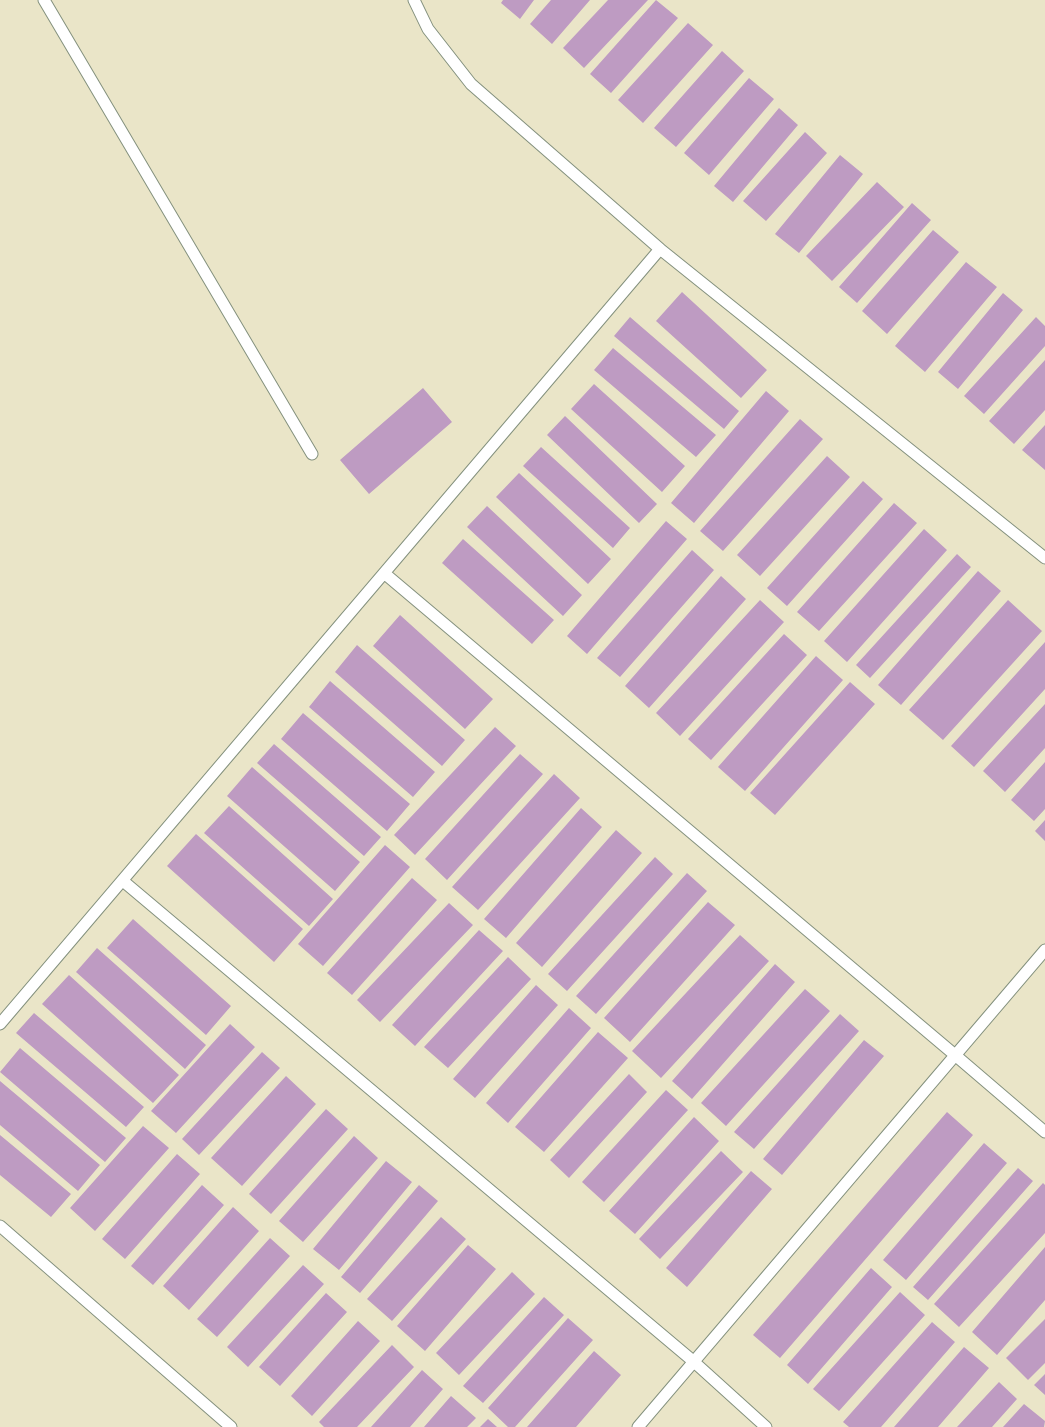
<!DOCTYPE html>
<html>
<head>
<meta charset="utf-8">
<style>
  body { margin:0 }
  canvas { display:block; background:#eae5c8 }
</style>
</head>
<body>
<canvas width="1045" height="1427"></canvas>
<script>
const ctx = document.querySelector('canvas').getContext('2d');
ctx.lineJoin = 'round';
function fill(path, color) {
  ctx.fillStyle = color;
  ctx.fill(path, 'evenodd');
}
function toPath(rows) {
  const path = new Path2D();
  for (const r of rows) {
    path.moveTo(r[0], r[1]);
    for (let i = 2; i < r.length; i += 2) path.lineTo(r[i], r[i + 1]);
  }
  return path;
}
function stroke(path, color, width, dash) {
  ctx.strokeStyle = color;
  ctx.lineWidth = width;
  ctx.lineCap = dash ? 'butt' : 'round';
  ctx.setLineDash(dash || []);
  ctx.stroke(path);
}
const building = toPath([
  [503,0,534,0,520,19,501,3],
  [551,0,590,0,552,44,530,24],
  [608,0,648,0,584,68,563,48],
  [656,0,678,18,611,93,590,74],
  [688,23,713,45,643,123,618,100],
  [722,51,744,71,676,147,654,128],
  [749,78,774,99,709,175,684,153],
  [779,108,798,125,733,202,714,186],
  [805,132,827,153,766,221,743,201],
  [840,155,863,174,799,253,775,234],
  [877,182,904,207,832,281,806,256],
  [912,203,931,220,857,303,839,287],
  [933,230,959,252,887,334,862,311],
  [966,262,997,287,925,372,895,346],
  [682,292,767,370,741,398,656,321],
  [1003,293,1023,310,958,389,938,372],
  [630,317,739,411,724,429,614,336],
  [1036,317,1045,326,1045,346,984,414,964,396],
  [613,348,716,435,696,457,594,370],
  [1045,360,1045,410,1014,444,989,421],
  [594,384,685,466,662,492,571,409],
  [423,388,452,422,369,494,340,460],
  [766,391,789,411,694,523,671,503],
  [565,416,657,504,639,523,547,435],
  [800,419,823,439,723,551,700,531],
  [1045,425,1045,470,1022,450],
  [541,447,630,528,613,548,523,466],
  [827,456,850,477,760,576,737,555],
  [519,473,611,559,588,584,496,497],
  [863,481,883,499,787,606,767,588],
  [894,503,917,523,819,631,797,612],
  [487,506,582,595,563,616,467,527],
  [666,521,687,539,587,654,567,636],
  [924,529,947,550,847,662,824,641],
  [463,539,554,620,532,644,442,563],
  [692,550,714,570,620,677,597,658],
  [957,554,971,567,870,678,856,665],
  [978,571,1001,591,901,705,878,685],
  [721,576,746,599,649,708,625,686],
  [760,600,784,622,680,736,656,713],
  [1008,600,1042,631,943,740,909,710],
  [400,615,493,699,465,729,373,646],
  [784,634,807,655,711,760,688,739],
  [1045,642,1045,689,974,767,951,746],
  [357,645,465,740,442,766,335,672],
  [816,656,843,680,745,791,718,767],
  [330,681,435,772,413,797,309,707],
  [850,682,875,704,775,815,750,793],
  [1045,704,1045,748,1005,792,983,771],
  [303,713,410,804,387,831,281,739],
  [495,727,516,746,415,855,394,835],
  [274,744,381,837,364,856,257,763],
  [520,754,543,774,447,880,425,859],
  [1045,762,1045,809,1034,821,1011,800],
  [252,767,360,862,335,891,227,796],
  [554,774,580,798,478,910,452,887],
  [229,806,333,899,309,926,204,833],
  [581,808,602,827,506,938,484,919],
  [1045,820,1045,841,1035,831],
  [616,830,642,853,542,967,516,943],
  [196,834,303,929,274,962,167,866],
  [385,845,410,867,323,966,298,944],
  [655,857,673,874,567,991,548,974],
  [687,873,707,891,596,1014,576,996],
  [412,878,437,900,352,995,327,973],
  [708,902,735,925,630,1042,604,1018],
  [449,903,473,925,380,1022,357,1000],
  [133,919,231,1006,206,1035,107,948],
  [479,930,503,951,415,1046,392,1025],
  [740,935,769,961,661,1078,632,1051],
  [97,948,206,1045,185,1069,76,972],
  [508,957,531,979,448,1068,424,1047],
  [775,964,795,982,692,1099,672,1081],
  [69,975,179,1075,153,1103,42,1004],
  [536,985,558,1005,475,1098,453,1079],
  [805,989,830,1011,726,1126,701,1103],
  [569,1008,591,1028,508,1123,486,1103],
  [34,1013,144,1107,126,1127,16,1033],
  [840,1014,859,1031,754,1149,734,1132],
  [230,1024,255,1047,176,1133,151,1111],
  [598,1032,628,1058,544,1152,515,1127],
  [864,1040,884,1056,782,1175,763,1159],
  [20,1048,126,1138,105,1162,0,1072],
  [262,1052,280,1068,199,1155,182,1139],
  [629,1074,647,1092,569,1178,550,1160],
  [286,1076,316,1104,242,1186,211,1158],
  [0,1081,100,1165,78,1191,0,1125],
  [666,1090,688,1110,604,1202,582,1182],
  [326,1109,348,1129,271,1214,249,1194],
  [947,1112,973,1135,780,1358,753,1335],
  [694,1117,719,1141,635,1234,609,1211],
  [143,1126,169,1148,95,1231,70,1208],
  [0,1135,71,1194,51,1217,0,1175],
  [354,1136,378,1158,303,1242,279,1221],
  [984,1143,1007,1163,906,1280,883,1260],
  [721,1151,743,1172,660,1259,639,1239],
  [177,1154,200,1174,125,1259,102,1239],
  [386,1161,412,1182,339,1270,313,1249],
  [1018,1168,1033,1181,928,1300,913,1287],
  [751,1171,772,1189,687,1287,666,1268],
  [1043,1183,1045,1185,1045,1233,959,1327,934,1304],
  [202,1185,224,1205,153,1285,131,1266],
  [419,1185,438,1201,360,1293,341,1277],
  [233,1207,259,1231,189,1310,163,1286],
  [441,1217,466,1239,392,1321,367,1299],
  [270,1238,290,1256,217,1337,197,1319],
  [468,1245,496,1269,425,1351,397,1326],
  [1045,1247,1045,1300,997,1355,972,1332],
  [303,1265,324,1284,248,1367,227,1347],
  [871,1268,892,1287,808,1384,787,1365],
  [512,1272,535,1294,459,1375,436,1353],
  [900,1292,925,1315,839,1411,813,1389],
  [326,1293,347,1312,280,1386,259,1367],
  [544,1297,564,1315,483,1403,463,1386],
  [568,1318,593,1340,515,1427,508,1427,488,1408],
  [1045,1319,1045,1363,1028,1380,1006,1358],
  [358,1321,380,1341,312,1416,291,1396],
  [932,1322,955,1342,881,1427,849,1427,843,1422],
  [392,1345,414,1367,357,1427,324,1427,319,1422],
  [964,1347,989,1368,938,1427,894,1427],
  [594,1351,621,1375,576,1427,527,1427],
  [422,1370,443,1389,410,1427,371,1427],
  [1045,1374,1045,1395,1034,1385],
  [999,1382,1017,1399,992,1427,957,1427],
  [451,1396,476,1418,467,1427,424,1427],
  [1024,1404,1045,1421,1044,1427,1003,1427],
  [488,1419,497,1427,480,1427]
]);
const lane = toPath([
  [44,0,312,454],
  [414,0,428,29,471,84,660,249],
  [384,573,955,1055,1045,1132],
  [123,881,693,1361,766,1427],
  [0,1024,660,249,1045,558],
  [0,1226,231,1427],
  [638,1427,1045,950]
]);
fill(building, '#be9bc2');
stroke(lane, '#84917e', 13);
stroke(lane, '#fff', 11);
</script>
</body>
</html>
